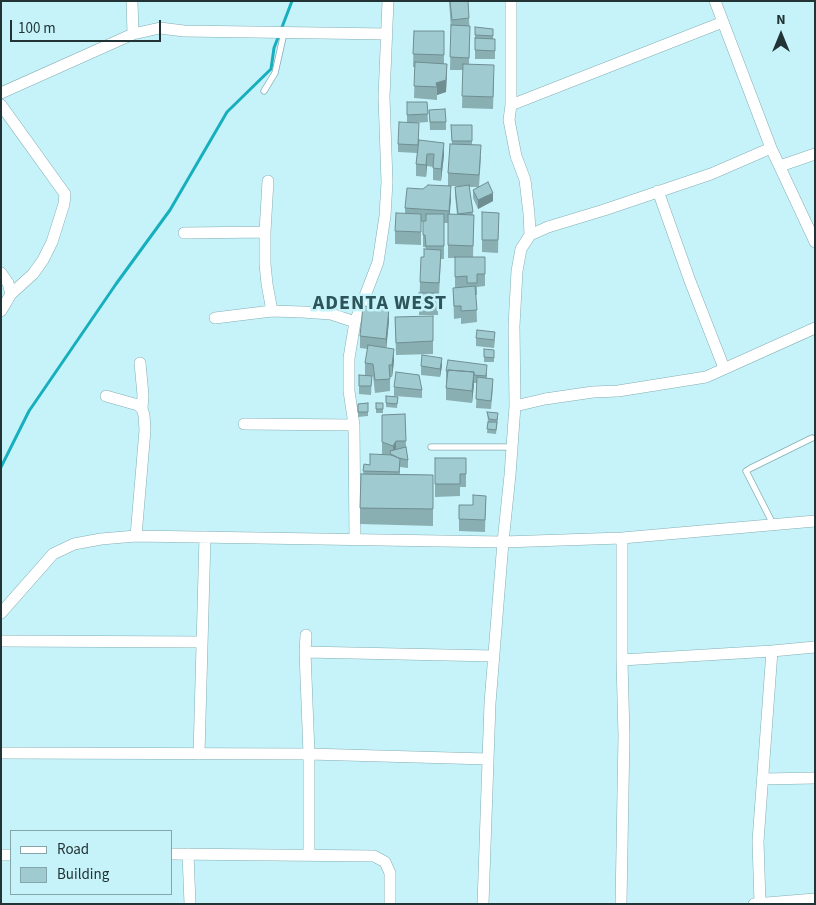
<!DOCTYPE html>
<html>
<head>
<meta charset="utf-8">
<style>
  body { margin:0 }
  #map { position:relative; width:816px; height:905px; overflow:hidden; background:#c6f3f9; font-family:"Source Sans 3",sans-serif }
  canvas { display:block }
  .frame { position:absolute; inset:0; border:2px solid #213335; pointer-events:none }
  .legend { position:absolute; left:10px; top:830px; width:162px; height:65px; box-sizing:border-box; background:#c6f3f9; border:1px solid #84a6ab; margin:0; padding:6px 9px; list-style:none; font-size:15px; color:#213335 }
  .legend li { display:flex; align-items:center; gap:10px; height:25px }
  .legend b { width:25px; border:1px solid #84a6ab }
  .north { position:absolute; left:756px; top:10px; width:50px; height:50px; -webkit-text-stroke:4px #c6f3f9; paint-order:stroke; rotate:0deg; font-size:14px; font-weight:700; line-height:20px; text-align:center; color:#213335 }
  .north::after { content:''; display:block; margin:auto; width:18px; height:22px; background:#213335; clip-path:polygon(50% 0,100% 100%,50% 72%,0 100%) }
  .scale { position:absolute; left:10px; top:20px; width:151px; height:22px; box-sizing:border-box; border:2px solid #213335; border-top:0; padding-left:6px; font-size:15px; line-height:18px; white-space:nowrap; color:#213335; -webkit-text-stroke:4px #c6f3f9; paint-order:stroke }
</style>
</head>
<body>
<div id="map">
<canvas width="816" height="905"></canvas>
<div class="frame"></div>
<ul class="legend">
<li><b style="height:6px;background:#fff"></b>Road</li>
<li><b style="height:14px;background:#9fcbd0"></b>Building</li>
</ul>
<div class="north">N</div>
<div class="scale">100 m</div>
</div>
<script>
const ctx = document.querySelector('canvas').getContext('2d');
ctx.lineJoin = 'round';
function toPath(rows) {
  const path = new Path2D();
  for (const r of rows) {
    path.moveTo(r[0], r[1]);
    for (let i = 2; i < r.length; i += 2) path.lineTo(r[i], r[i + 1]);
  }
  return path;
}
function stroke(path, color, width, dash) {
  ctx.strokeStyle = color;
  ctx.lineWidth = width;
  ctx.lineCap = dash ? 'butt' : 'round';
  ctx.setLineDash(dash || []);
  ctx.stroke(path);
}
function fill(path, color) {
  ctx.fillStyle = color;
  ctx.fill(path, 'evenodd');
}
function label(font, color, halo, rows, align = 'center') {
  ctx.font = font + ' "Source Sans 3",sans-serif';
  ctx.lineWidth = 5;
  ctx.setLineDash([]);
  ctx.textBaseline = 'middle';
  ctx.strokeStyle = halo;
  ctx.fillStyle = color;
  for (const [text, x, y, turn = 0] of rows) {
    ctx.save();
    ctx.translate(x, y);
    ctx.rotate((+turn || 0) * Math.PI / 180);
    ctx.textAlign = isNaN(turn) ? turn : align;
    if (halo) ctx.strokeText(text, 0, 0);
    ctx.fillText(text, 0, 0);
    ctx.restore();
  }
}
const stream = toPath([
  [1,467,29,411,116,284,170,210,227,112,271,69,274,48,292,1]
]);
const lane = toPath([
  [264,91,275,73,284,33],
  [431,447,512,447],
  [773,524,746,471,751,468,812,438]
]);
const street = toPath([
  [132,1,133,34],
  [511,1,511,105,509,120,516,156,525,180,529,214,530,235],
  [715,1,771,148,815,242],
  [1,93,133,34,160,28,184,31,387,34],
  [1,105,65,194,64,204,52,242,43,260,33,274,11,294,1,311],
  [511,105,723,22],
  [780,166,815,154],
  [268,181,265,232,265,264,267,284,272,311],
  [658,191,690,281,724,368],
  [184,233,265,232],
  [1,273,8,283,11,294],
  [215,318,272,311,302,312,331,314,355,322],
  [140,363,143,395,142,409],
  [106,396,138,405,142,409,144,415,145,430,136,536],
  [515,406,545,399,593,392,618,391,706,377,815,328],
  [244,424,354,425],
  [355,540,354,425,349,391,349,358,355,322,378,262,385,216,387,182,384,97,388,1],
  [1,613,53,554,74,544,101,539,136,536,503,542,622,538,815,521],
  [306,635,305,652,309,754,309,855],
  [1,641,202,642],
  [305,652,494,656],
  [622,660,772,651,815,647],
  [1,753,309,754,487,759],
  [199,754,205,537],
  [763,779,815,778],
  [171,854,374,856,385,862,390,873,390,904],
  [188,854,190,904],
  [1,855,11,855],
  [760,903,758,841,772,651],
  [483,904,490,703,503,542,510,475,515,406,514,326,517,271,521,249,530,235,548,227,604,210,711,174,771,148],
  [621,904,624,736,622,660,622,538],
  [754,904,815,899]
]);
const wall = toPath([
  [449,1,468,1,469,18,470,38,469,64,494,77,493,109,462,108,463,70,450,70,451,29],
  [493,29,493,39,495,39,495,59,475,59,475,35],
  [414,31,444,31,444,64,447,77,446,92,437,95,437,100,414,98,415,67,413,67],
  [407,102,427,102,428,122,414,123,419,131,418,150,444,155,441,181,433,180,433,167,427,166,426,177,416,176,416,164,417,153,398,152,398,144,407,122],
  [429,110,446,122,446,130,430,130],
  [451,125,472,125,472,145,481,157,479,187,493,201,478,209,473,198,473,190,478,187,469,187,473,215,474,215,473,257,485,274,485,286,477,287,477,295,476,295,477,322,461,324,461,318,454,319,453,288,455,288,455,258,448,258,448,223,444,223,444,259,441,259,439,295,438,295,438,315,419,315,420,282,426,249,425,247,423,247,423,222,421,222,421,245,395,244,395,231,405,214,405,208,451,199,449,214,457,215,455,195,455,187,459,186,448,186,448,173,452,144],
  [499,213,498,253,482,252,482,240],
  [395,317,433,341,433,354,396,355],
  [389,321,386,348,394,361,392,377,390,377,390,391,375,393,373,376,372,376,371,395,359,394,359,375,365,375,365,363,368,349,360,348,360,336],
  [476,338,495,340,494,348,476,346],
  [494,350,494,362,484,362,484,357],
  [421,366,442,366,440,377,421,375],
  [446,371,487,373,487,378,493,387,491,409,476,408,477,383,474,383,472,403,446,400],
  [394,387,422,390,422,398,394,396],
  [386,396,398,397,397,408,386,407],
  [368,403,368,416,358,417,358,404],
  [376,403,383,403,383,413,376,413],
  [487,412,498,418,496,434,487,433,488,422],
  [405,414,406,447,408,460,408,468,400,467,400,474,433,475,433,526,360,524,360,508,364,464,370,465,382,454,382,415],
  [435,458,466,458,466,487,460,487,460,496,435,497],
  [486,496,485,532,459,531,459,505,473,505]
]);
const shadedWall = toPath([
  [447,64,446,92,437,95,437,87,436,83],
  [444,143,444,155,441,181,441,169],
  [427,154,427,166,426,177,426,165],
  [451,186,451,199,449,224,449,211],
  [493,193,493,201,478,209,478,200],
  [389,308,389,321,386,351,386,339],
  [394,349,394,361,392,377,392,365],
  [442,358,442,366,440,377,440,369],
  [474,372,474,385,472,403,472,391],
  [396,441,396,454,393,458,393,446]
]);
const building = toPath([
  [450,1,468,1,469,18,452,20,450,1],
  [451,25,470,26,469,58,450,57,451,25],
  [475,27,493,29,493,36,475,35,475,27],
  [414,31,444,31,444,55,413,54,414,31],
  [475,38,495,39,495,51,475,50,475,38],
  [415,62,447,64,446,80,436,83,437,87,414,86,415,62],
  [463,64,494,65,493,97,462,96,463,64],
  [407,102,427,102,428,114,407,115,407,102],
  [445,109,446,122,430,122,429,110,445,109],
  [399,122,419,123,418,145,398,144,399,122],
  [451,125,472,125,472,141,452,141,451,125],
  [419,140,444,143,441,169,433,168,434,154,427,154,426,165,416,164,419,140],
  [450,144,481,145,479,175,448,173,450,144],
  [488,182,493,193,478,200,473,190,488,182],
  [428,185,451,186,449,211,405,208,407,188,423,189,428,185],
  [469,185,473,212,458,214,455,187,469,185],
  [482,212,499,213,498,240,482,240,482,212],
  [396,213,421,214,421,232,395,231,396,213],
  [426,214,444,214,444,246,426,246,425,235,423,235,423,221,426,221,426,214],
  [448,214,474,215,473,246,448,245,448,214],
  [424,249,441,250,439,283,420,282,421,257,424,257,424,249],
  [455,257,485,257,485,274,477,274,477,283,467,283,467,276,455,277,455,257],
  [475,286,477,310,461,311,461,306,454,306,453,288,475,286],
  [419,293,438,293,438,307,419,307,419,293],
  [363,306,389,308,386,339,360,336,363,306],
  [433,316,433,341,396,343,395,317,433,316],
  [477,330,495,332,494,340,476,338,477,330],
  [368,345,394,349,392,365,389,365,390,379,375,380,373,364,365,363,368,345],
  [484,349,494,350,494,358,484,357,484,349],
  [422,355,442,358,440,369,421,366,422,355],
  [448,360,487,365,486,376,474,375,474,372,448,370,448,372,446,371,448,360],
  [448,370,474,372,472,391,446,388,448,370],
  [396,372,419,375,422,390,394,387,396,372],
  [359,375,372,376,371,386,359,386,359,375],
  [477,377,493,379,491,401,476,399,477,377],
  [386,396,398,397,397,404,386,403,386,396],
  [368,403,368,412,358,412,358,404,368,403],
  [376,403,383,403,383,409,376,409,376,403],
  [487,412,498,413,497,420,489,419,487,412],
  [405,414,406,441,396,441,393,446,382,442,382,415,405,414],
  [488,422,497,422,496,430,487,429,488,422],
  [406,447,408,460,399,458,391,455,390,451,406,447],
  [370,454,393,455,400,459,399,472,363,471,364,464,370,465,370,454],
  [435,458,466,458,466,474,460,474,460,484,435,484,435,458],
  [361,474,433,475,433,509,360,508,361,474],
  [473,495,486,496,485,520,459,519,459,505,473,505,473,495]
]);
const districtNames = [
  ["ADENTA WEST",380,305]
];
stroke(stream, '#17afbe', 3);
stroke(lane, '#83aeb3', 7);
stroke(street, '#83aeb3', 12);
stroke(lane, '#fff', 5.5);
stroke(street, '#fff', 11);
fill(wall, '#89afb3');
fill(shadedWall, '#6f8e92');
fill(building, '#9fcbd0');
stroke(building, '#6f8e92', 1);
ctx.letterSpacing = '1px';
label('bold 20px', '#2c5459', '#c6f3f9', districtNames);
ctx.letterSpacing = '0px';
</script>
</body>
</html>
